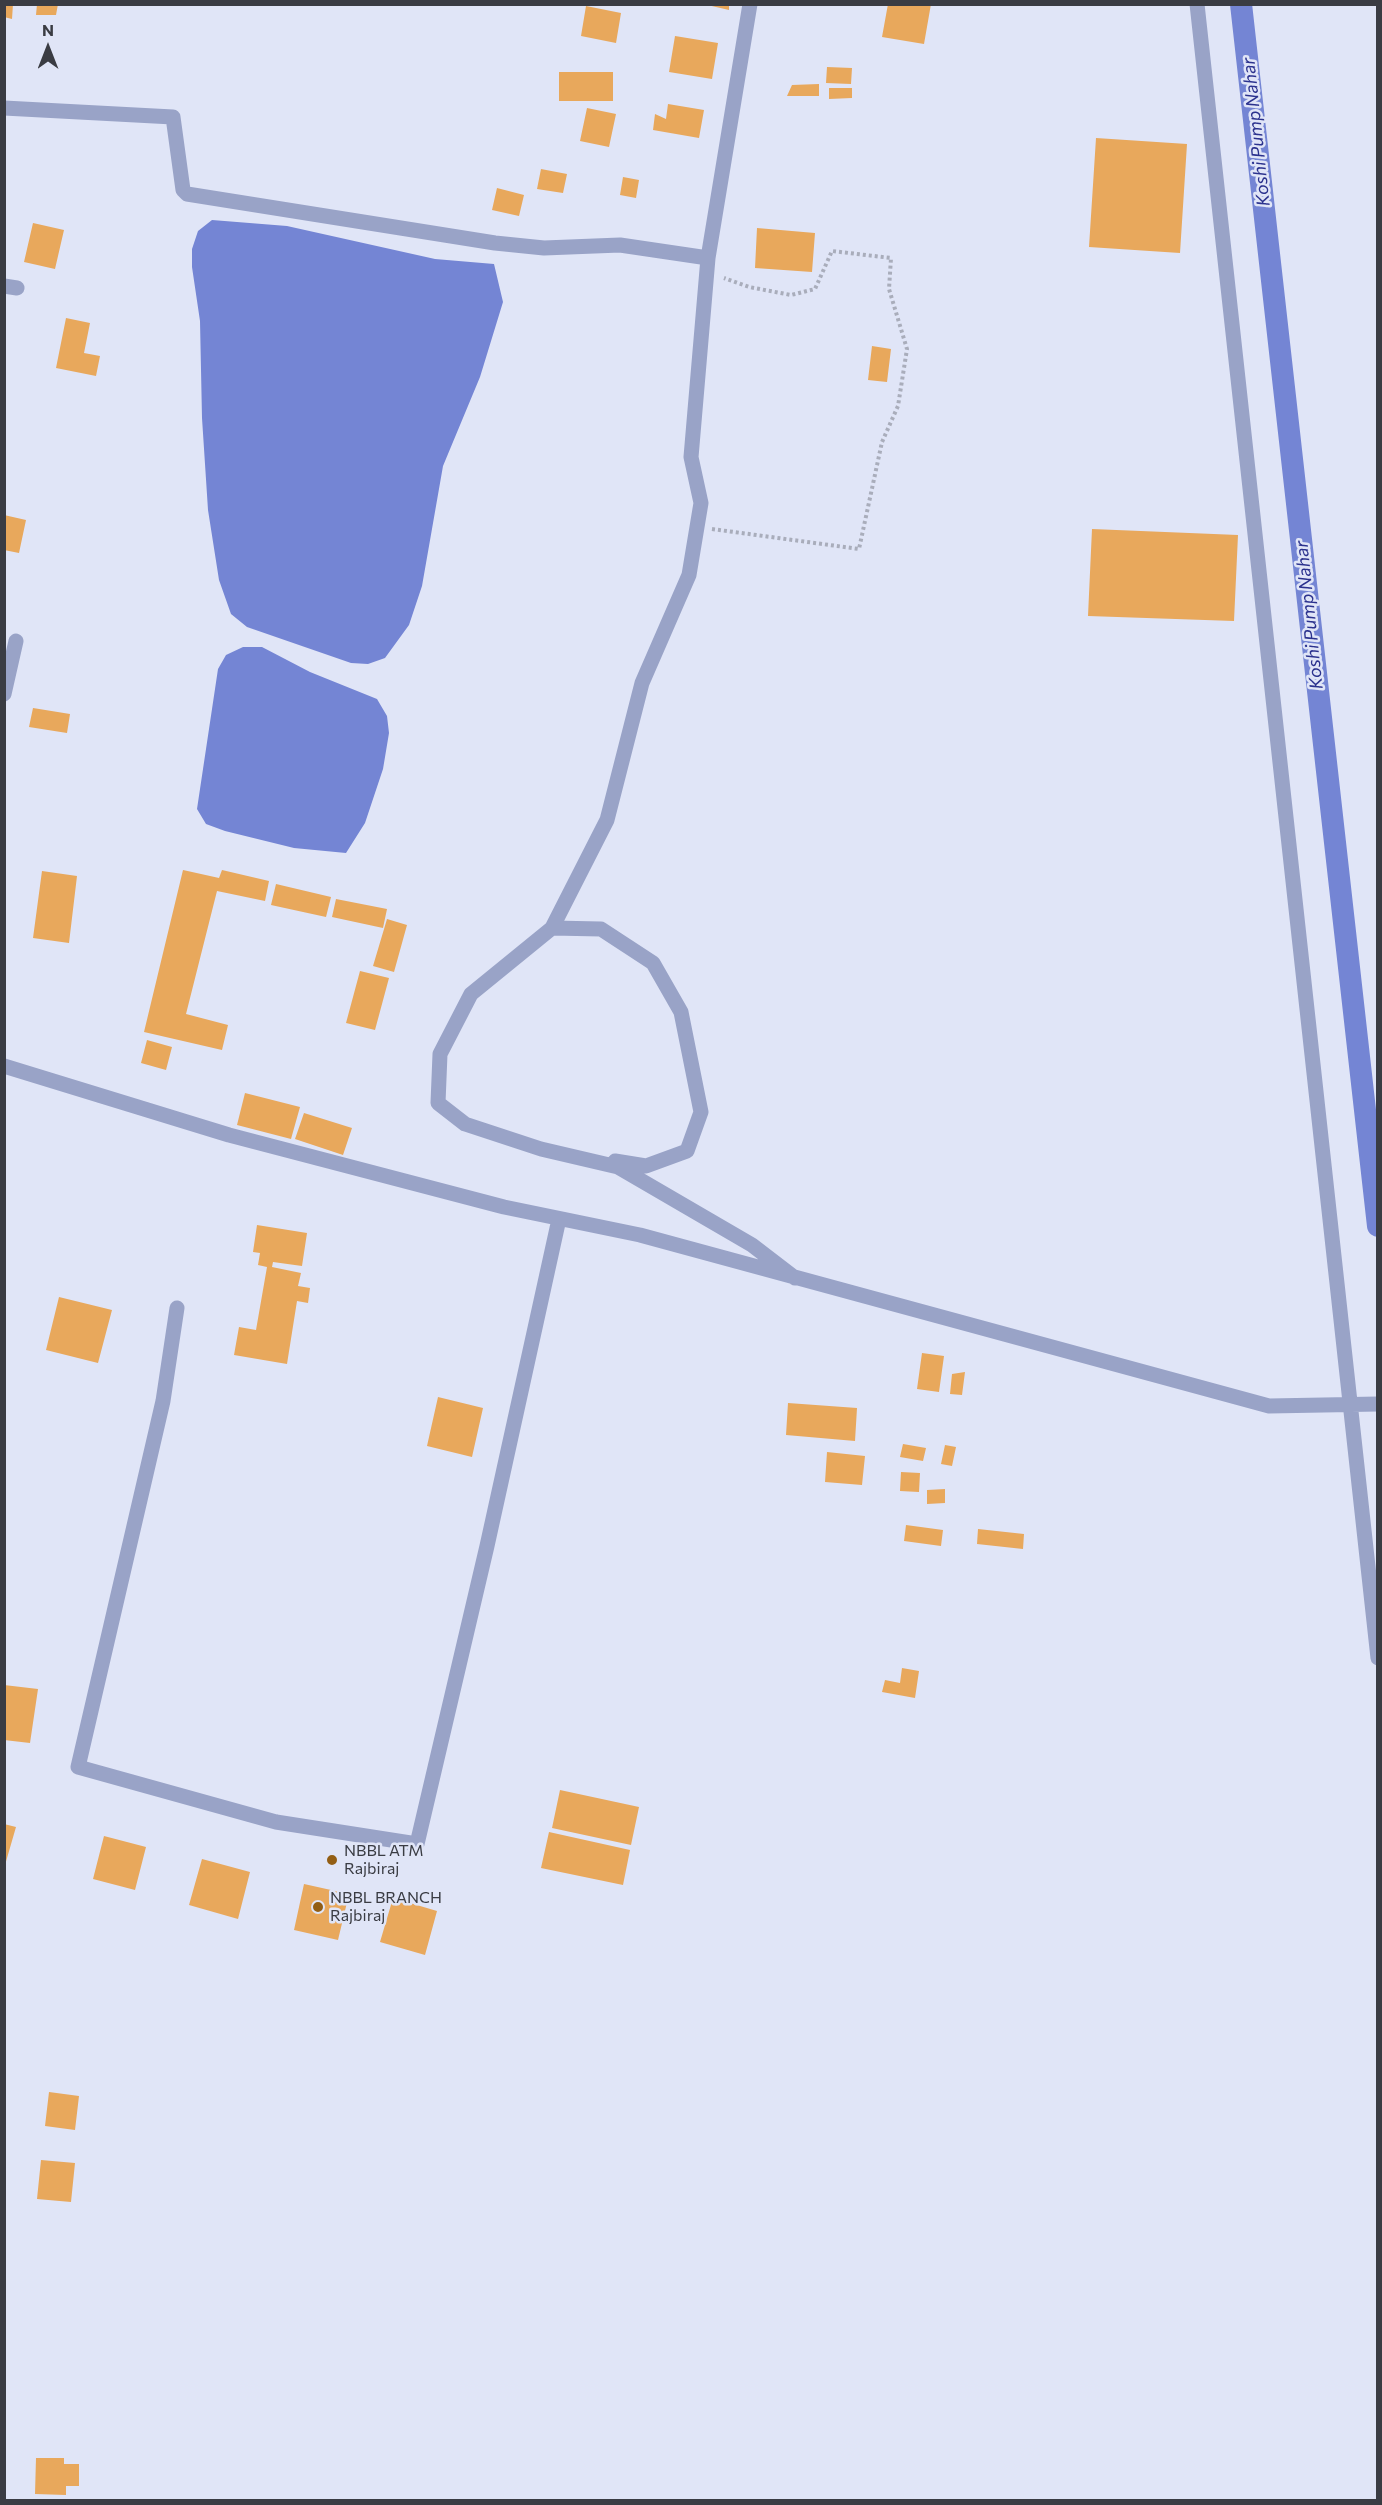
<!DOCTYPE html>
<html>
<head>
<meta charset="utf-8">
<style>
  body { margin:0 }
  #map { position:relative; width:1382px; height:2505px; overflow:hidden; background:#e0e5f7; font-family:Commissioner,sans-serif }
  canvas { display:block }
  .frame { position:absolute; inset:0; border:6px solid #3a3c43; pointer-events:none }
  .north { position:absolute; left:18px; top:18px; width:60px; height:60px; -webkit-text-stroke:4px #e0e5f7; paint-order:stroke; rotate:0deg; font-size:16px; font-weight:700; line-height:24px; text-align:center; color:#3a3c43 }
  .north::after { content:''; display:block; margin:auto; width:21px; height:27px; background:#3a3c43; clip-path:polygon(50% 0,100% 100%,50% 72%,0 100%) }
</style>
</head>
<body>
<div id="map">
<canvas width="1382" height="2505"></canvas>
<div class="frame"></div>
<div class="north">N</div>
</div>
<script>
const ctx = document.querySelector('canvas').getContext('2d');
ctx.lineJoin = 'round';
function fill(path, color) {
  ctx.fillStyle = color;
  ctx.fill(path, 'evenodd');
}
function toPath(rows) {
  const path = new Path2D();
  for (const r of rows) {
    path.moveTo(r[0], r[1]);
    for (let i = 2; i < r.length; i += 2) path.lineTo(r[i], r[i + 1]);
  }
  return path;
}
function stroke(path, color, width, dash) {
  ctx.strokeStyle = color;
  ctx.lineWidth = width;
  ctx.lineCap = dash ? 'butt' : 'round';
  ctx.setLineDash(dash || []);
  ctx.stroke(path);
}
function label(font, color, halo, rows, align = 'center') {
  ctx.font = font + ' Commissioner,sans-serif';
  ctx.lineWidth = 5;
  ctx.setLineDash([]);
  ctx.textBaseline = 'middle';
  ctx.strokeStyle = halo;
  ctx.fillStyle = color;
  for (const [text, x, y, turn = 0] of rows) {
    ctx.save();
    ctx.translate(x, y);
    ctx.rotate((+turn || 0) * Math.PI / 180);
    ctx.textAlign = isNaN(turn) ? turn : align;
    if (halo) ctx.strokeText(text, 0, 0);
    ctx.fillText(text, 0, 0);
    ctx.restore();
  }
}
const water = toPath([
  [212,220,287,226,435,259,494,264,503,302,480,377,443,466,422,586,409,625,385,658,368,664,351,663,247,627,231,614,219,580,208,510,202,418,200,321,192,267,192,249,198,231],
  [243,647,262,647,310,672,377,699,387,716,389,733,383,769,365,823,346,853,294,848,225,831,206,824,197,809,218,669,226,655]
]);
const canal = toPath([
  [1241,4,1378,1226]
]);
const building = toPath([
  [4,4,13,4,12,19,4,17],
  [37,4,58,4,56,15,36,15],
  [703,4,729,4,729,10],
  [888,4,931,4,924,44,882,37],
  [586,6,621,13,616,43,581,36],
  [675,36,718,43,712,79,669,72],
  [827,67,852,68,851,84,826,83],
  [559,72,613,72,613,101,559,101],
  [819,84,819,96,787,96,792,85],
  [829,88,852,88,852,98,829,99],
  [668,104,704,110,699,138,653,130,655,114,666,119],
  [587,108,616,114,609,147,580,141],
  [1096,138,1187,144,1180,253,1089,247],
  [541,169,567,174,563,193,537,189],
  [623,177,639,180,636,198,620,195],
  [497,188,524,195,519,216,492,210],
  [33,223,64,230,55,269,24,262],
  [757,228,815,233,812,272,755,268],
  [66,318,90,323,84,353,100,356,96,376,56,368],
  [872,346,891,349,887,382,868,380],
  [4,515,26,520,19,553,4,550],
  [1092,529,1238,535,1234,621,1088,616],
  [33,708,70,714,67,733,29,727],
  [183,870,219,878,222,870,269,881,265,901,217,891,186,1014,228,1025,222,1050,144,1032],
  [42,871,77,876,69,943,33,938],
  [276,884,331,897,326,917,271,905],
  [336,899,387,909,383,928,332,917],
  [387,919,407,925,394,972,373,966],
  [360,971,389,978,375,1030,346,1023],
  [147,1040,172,1047,166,1070,141,1063],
  [245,1093,300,1107,291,1139,237,1125],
  [304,1113,352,1128,343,1155,295,1139],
  [257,1225,307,1233,302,1266,273,1262,272,1267,301,1273,298,1286,310,1288,308,1303,297,1301,287,1364,234,1355,239,1327,256,1330,267,1267,258,1265,260,1253,253,1252],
  [59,1297,112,1310,98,1363,46,1350],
  [922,1353,944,1356,939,1392,917,1389],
  [965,1372,962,1395,950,1394,952,1374],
  [438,1397,483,1408,472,1457,427,1446],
  [788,1403,857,1408,855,1441,786,1435],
  [903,1444,926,1448,923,1461,900,1457],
  [945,1445,956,1447,952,1466,941,1464],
  [827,1452,865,1456,862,1485,825,1482],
  [901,1472,920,1473,919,1492,900,1491],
  [945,1489,945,1503,927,1504,927,1490],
  [906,1525,943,1530,941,1546,904,1541],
  [978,1529,1024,1534,1023,1549,977,1544],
  [902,1668,919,1671,915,1698,882,1692,885,1680,900,1683],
  [4,1685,38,1689,30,1743,4,1740],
  [560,1790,639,1807,631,1845,552,1828],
  [4,1824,16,1827,5,1865,4,1865],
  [549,1832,630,1850,623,1885,541,1868],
  [104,1836,146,1847,135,1890,93,1879],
  [202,1859,250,1872,238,1919,189,1905],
  [304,1884,349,1894,338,1940,294,1930],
  [393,1898,437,1911,425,1955,380,1942],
  [49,2092,79,2096,75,2130,45,2126],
  [41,2160,75,2163,71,2202,37,2199],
  [36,2458,64,2458,64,2464,79,2464,79,2486,66,2486,66,2495,35,2494]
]);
const path = toPath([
  [712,529,859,549,882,442,898,406,907,349,889,289,891,258,832,251,815,289,791,295,749,287,724,278]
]);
const minor = toPath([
  [750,4,708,258,691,457,701,503,689,575,642,683,607,820,552,928,471,994,440,1054,438,1103,465,1124,541,1149,618,1167,752,1245,795,1278],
  [1197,4,1378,1658],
  [4,108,173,117,183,190,187,194,495,243,544,248,620,245,708,258],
  [4,286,17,288],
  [4,694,16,641],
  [552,928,601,929,653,963,681,1012,701,1112,687,1151,646,1166,615,1161],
  [4,1066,229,1135,504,1207,640,1235,1269,1406,1378,1404],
  [177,1308,163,1401,78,1767,276,1822,417,1844,487,1546,559,1219]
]);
const markers = [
  [332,1860,6,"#935e14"],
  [318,1907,6,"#935e14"]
];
const poiNames = [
  ["NBBL ATM",344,1851],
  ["Rajbiraj",344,1869],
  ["NBBL BRANCH",330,1898],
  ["Rajbiraj",330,1916]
];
const waterNames = [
  ["Koshi Pump Nahar",1256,132,-96],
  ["Koshi Pump Nahar",1309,615,-96]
];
fill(water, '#7485d4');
stroke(canal, '#7485d4', 22);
fill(building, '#e8a85c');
stroke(path, '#a9adbb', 4, [3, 3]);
stroke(minor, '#99a3c7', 15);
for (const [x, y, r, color] of markers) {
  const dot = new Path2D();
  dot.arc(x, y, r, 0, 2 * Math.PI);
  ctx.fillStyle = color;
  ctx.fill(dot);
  stroke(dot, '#e0e5f7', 2);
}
label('16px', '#3a3c43', '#e0e5f7', poiNames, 'left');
label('italic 18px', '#2b328e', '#e0e5f7', waterNames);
</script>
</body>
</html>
